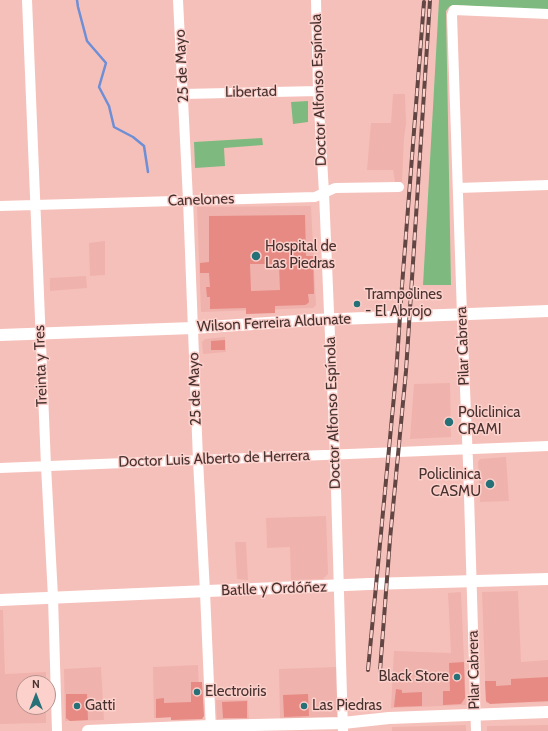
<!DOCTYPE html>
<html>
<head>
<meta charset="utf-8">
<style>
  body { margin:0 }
  #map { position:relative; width:548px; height:731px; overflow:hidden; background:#f6c0ba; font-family:Cabin,sans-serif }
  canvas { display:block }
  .north { position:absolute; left:16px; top:675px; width:40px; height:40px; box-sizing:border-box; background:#fcd0cb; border:1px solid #b4918d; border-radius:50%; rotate:0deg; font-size:11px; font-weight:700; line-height:16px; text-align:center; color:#483230 }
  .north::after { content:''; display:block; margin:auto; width:14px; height:18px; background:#267078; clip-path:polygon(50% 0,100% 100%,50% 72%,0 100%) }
</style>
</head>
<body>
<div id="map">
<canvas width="548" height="731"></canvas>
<div class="north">N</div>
</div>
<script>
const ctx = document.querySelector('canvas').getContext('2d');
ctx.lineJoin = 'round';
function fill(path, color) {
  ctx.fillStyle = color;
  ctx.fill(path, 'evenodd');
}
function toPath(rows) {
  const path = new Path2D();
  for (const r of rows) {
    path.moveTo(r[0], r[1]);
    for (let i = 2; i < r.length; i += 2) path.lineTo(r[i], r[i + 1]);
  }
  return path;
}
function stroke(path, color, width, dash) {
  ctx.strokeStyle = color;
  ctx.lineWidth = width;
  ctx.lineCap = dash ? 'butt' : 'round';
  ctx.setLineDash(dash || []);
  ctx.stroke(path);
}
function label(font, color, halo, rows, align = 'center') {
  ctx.font = font + ' Cabin,sans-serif';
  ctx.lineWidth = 3;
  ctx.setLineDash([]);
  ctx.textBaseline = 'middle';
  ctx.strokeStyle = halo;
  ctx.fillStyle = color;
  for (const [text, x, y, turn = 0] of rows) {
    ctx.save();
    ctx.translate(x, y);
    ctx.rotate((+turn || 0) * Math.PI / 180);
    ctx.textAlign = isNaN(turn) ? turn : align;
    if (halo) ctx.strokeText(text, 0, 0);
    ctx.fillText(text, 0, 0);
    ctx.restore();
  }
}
const built = toPath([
  [393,94,405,94,406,124,404,138,402,182,395,182,393,170,367,170,371,123,391,123],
  [311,206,316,305,313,308,201,312,197,207],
  [105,241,105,275,90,276,89,243],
  [86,276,87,288,50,291,50,278],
  [225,337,226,352,203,354,202,342,205,339],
  [450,383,451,437,410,439,414,384],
  [506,457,509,501,480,502,478,462,480,459],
  [326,516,328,574,323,579,291,580,290,547,267,548,266,518],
  [235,542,246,542,248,580,237,579],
  [518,591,521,662,548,660,548,702,486,703,482,592],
  [461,592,466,705,391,708,394,651,451,653,448,593],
  [0,610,3,610,5,674,46,672,46,683,24,683,24,707,46,707,46,723,0,724],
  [198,665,200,717,154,718,153,667],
  [101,667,104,720,65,721,64,669],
  [337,667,338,719,280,720,279,669],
  [216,700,248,700,249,721,217,722],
  [466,725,466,731,392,731,392,727],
  [548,725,548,731,487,731,487,726]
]);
const green = toPath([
  [439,0,548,0,548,10,453,5,449,7,446,11,451,285,423,285],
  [308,101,308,122,293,124,291,102],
  [262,138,263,145,224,148,225,166,195,168,194,142]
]);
const stream = toPath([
  [77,0,78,7,87,41,106,63,99,87,109,106,114,127,133,137,144,146,148,172]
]);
const building = toPath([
  [305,215,306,256,313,256,314,294,308,294,309,302,307,304,305,305,275,306,275,313,246,314,246,308,210,309,210,297,207,297,206,287,210,287,209,273,200,273,200,263,209,262,209,216],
  [250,264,279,264,280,290,251,291],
  [225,340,225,350,211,350,211,341],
  [464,662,465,698,461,704,443,705,443,691,450,691,449,663],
  [548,677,548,701,490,704,486,701,485,681,496,681,496,686,511,685,511,679],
  [191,682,202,682,204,716,202,719,171,720,171,717,156,718,156,699,164,698,164,703,191,702],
  [396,689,402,690,402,693,422,692,422,706,394,707],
  [66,694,87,694,88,720,70,721,66,718],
  [308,694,309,716,284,717,283,695],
  [247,701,247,718,223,718,222,702]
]);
const minor = toPath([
  [27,0,46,466,53,597,57,731],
  [178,0,188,200,198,460,205,592,211,731],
  [316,0,318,91,324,193,335,455,343,731],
  [183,94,318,91],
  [458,188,548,185],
  [0,206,315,197,335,188,399,187],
  [0,468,548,446],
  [476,731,468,462,462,315,452,15,454,10,548,14]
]);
const tertiary = toPath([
  [0,335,193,328,313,320,548,311],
  [0,600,369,584,548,579],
  [88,731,210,726,343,723,389,718,548,712]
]);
const rail = toPath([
  [368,670,396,375,402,286,424,2],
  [380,671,390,539,406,371,430,0]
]);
const markers = [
  [256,256,5,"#267078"],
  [357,304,4,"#267078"],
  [449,422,5,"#267078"],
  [490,484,5,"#267078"],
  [457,677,4,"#267078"],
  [197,692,4,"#267078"],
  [77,706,4,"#267078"],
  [304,706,4,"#267078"]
];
const streetNames = [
  ["25 de Mayo",182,66,-93],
  ["Doctor Alfonso Espínola",319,90,-92],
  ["Libertad",251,92,-1],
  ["Canelones",201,200,-2],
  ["Wilson Ferreira Aldunate",274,323,-3],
  ["Pilar Cabrera",463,346,-92],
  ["Treinta y Tres",41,366,-92],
  ["25 de Mayo",195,389,-92],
  ["Doctor Alfonso Espínola",333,413,-92],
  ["Doctor Luis Alberto de Herrera",214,459,-2],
  ["Batlle y Ordóñez",274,589,-2],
  ["Pilar Cabrera",474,670,-91]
];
const poiNames = [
  ["Hospital de",265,247],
  ["Las Piedras",265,264],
  ["Trampolines",365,295],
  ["- El Abrojo",365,312],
  ["Policlinica",458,413],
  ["CRAMI",458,430],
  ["Policlinica",481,475,"right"],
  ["CASMU",481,492,"right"],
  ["Black Store",449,677,"right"],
  ["Electroiris",205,692],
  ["Gatti",85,706],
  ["Las Piedras",312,706]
];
fill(built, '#f0b2ac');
fill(green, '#7eba80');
stroke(stream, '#6e8ed5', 2.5);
fill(building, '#e68a83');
stroke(minor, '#fff', 10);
stroke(tertiary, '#fff', 12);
stroke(rail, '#614643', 4);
stroke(rail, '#fcd0cb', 2.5, [8]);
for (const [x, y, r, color] of markers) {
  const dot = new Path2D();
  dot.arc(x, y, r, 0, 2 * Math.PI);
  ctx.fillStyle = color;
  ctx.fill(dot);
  stroke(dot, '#fcd0cb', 1.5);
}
label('15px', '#483230', '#fcd0cb', streetNames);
label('15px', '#483230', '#fcd0cb', poiNames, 'left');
</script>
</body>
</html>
